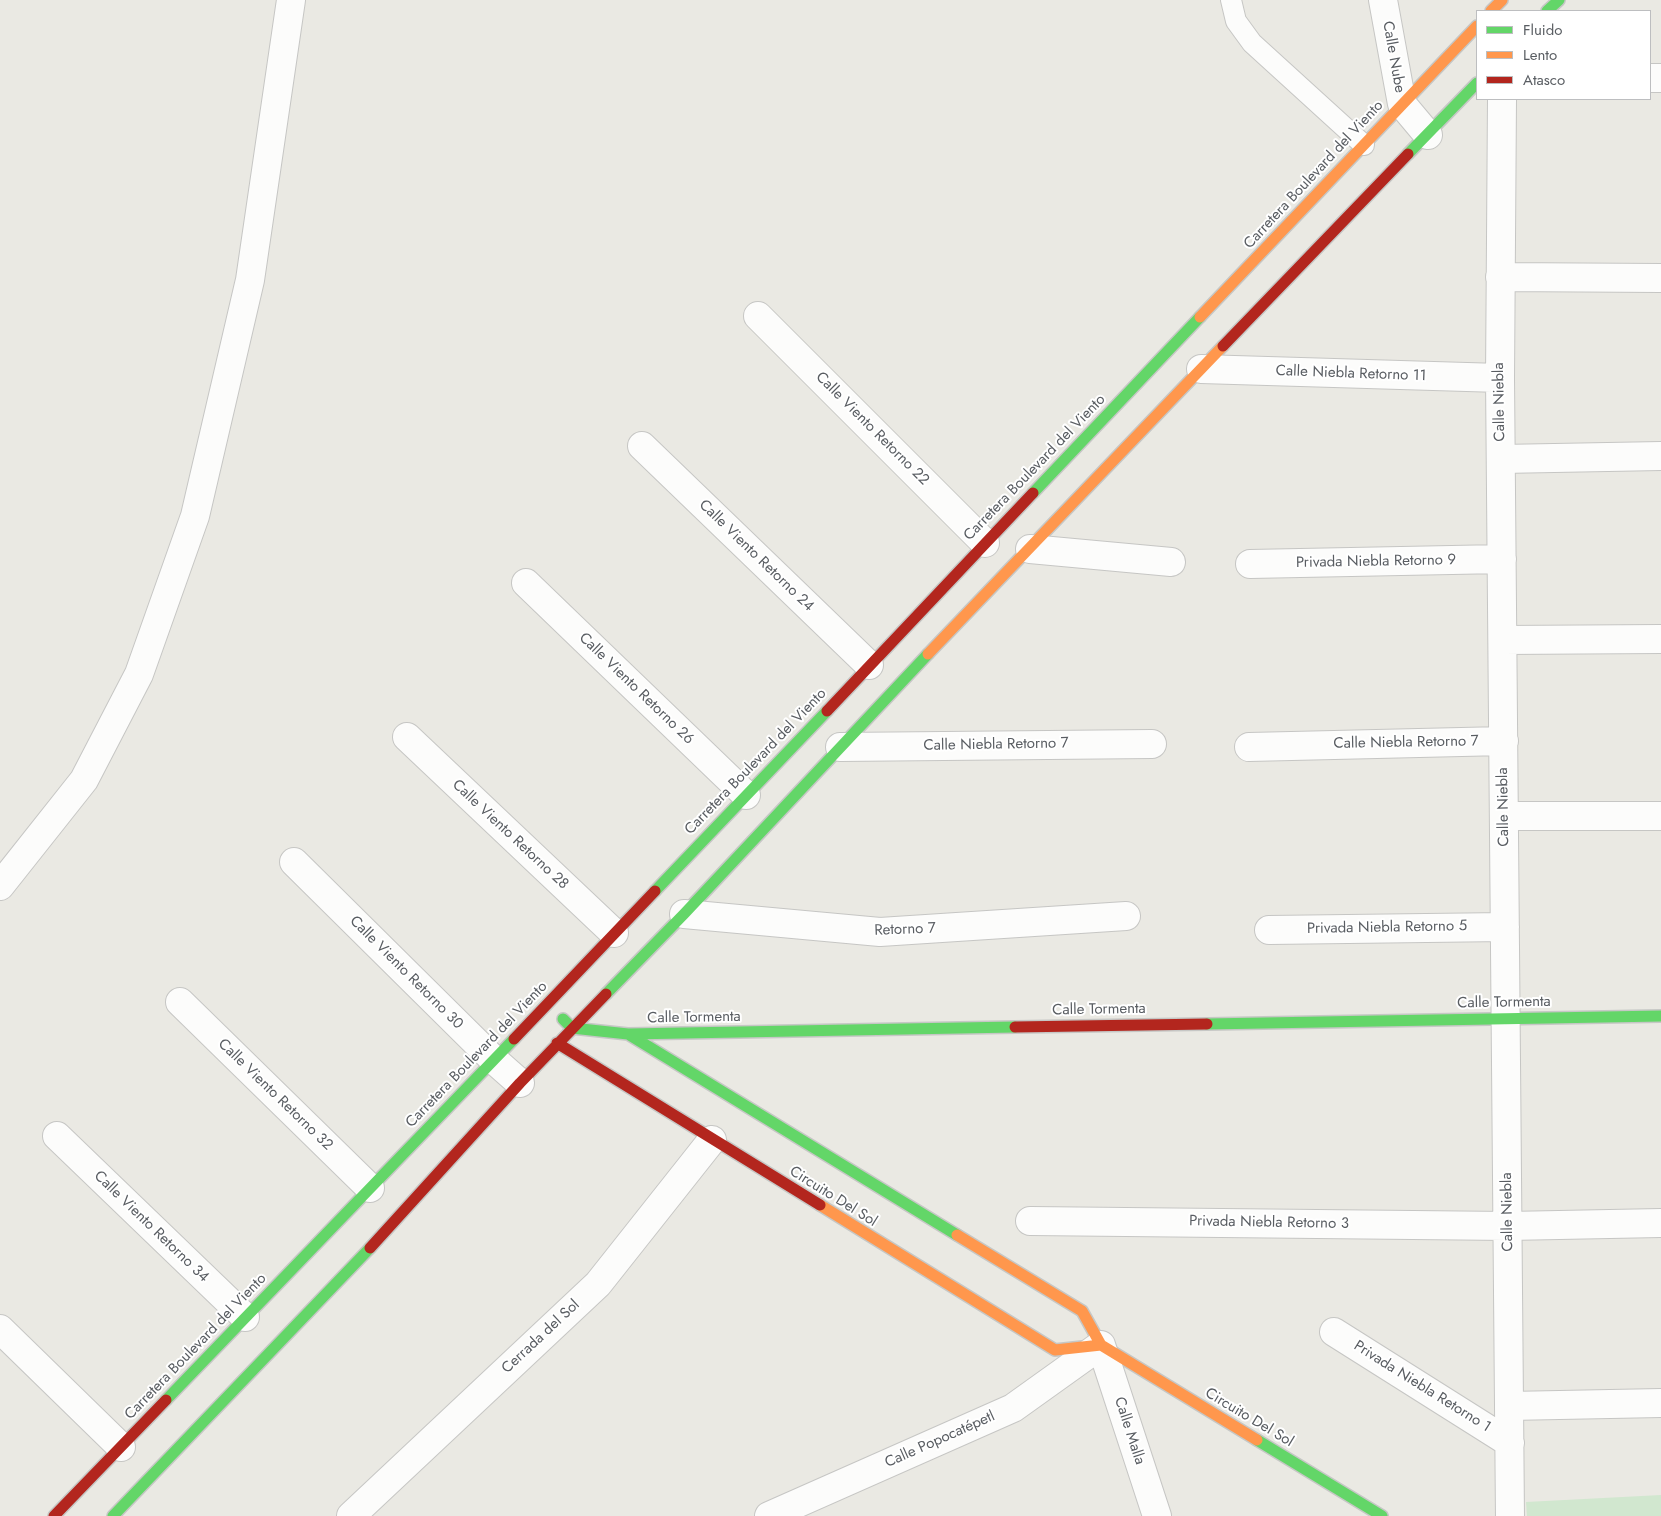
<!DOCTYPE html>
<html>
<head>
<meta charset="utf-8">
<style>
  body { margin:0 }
  #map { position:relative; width:1661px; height:1516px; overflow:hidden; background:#eae9e3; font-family:Jost,sans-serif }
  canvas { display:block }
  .legend { position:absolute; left:1476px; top:10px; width:175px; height:90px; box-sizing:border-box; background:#fff; border:1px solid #bdbec0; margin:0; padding:6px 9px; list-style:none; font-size:15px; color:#595d62 }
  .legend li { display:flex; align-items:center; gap:10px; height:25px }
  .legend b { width:25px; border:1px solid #bdbec0 }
</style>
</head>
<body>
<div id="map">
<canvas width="1661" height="1516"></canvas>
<ul class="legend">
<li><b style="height:6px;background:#63d668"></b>Fluido</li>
<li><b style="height:6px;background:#ff974d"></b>Lento</li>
<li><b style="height:6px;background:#b3261e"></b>Atasco</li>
</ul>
</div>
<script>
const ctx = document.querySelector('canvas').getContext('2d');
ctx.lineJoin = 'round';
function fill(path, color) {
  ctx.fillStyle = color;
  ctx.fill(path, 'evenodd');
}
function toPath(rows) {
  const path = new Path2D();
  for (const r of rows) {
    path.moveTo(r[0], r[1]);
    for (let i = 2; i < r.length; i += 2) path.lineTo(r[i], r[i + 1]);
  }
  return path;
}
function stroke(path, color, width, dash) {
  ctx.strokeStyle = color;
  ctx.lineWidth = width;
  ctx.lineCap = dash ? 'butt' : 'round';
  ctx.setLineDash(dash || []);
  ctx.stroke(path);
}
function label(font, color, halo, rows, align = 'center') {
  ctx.font = font + ' Jost,sans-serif';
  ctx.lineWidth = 4;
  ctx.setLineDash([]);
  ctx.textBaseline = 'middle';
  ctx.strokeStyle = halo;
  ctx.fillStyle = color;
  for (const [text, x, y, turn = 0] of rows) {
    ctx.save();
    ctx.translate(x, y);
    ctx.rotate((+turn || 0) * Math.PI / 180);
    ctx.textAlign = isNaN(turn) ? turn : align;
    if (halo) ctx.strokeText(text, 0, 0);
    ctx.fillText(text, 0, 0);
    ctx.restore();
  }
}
const green = toPath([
  [1661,1495,1661,1516,1527,1516,1526,1502]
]);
const lane = toPath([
  [1231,0,1236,21,1252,43,1364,145]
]);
const street = toPath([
  [1383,0,1402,104,1428,135],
  [1650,78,1661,78],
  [1502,99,1500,378,1510,1516],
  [1500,277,1661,278],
  [758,316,985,543],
  [1201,369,1500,378],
  [642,446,869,665],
  [1501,459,1661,456],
  [1030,549,1171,562],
  [1250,564,1502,559],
  [526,583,746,795],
  [1503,640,1661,639],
  [407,737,614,933],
  [840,747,1152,744],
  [1249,747,1504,741],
  [1504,816,1661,816],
  [294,862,494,1060,520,1083],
  [0,886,84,780,139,674,195,516,250,280,291,0],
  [684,914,880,932,1126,916],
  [1269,930,1505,927],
  [180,1002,370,1188],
  [57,1136,245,1317],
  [1030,1221,1508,1226,1661,1223],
  [0,1329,121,1447],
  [1334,1332,1510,1443],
  [1509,1406,1661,1403],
  [351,1516,598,1284,712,1140],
  [769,1516,1013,1408,1101,1345,1157,1516]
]);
const fast = toPath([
  [1547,11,1559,0],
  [1408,154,1477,83],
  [1033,493,1200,317],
  [655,891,827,711],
  [606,994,684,914,928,654],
  [563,1019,572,1028,628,1034,1015,1027],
  [1207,1024,1661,1016],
  [628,1034,957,1235],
  [166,1400,514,1039],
  [1257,1440,1382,1516],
  [113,1516,370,1248]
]);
const slow = toPath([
  [1491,11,1502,0],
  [1200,317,1477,26],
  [928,654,1223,346],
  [820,1205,1055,1350,1101,1345],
  [957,1235,1082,1311,1101,1345,1257,1440]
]);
const jam = toPath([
  [1223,346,1408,154],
  [827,711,1033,493],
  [1015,1027,1207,1024],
  [514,1039,655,891],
  [557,1043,820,1205],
  [370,1248,520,1083,606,994],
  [54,1516,166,1400]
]);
const streetNames = [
  ["Calle Nube",1393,57,80],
  ["Carretera Boulevard del Viento",1314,175,-47],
  ["Calle Niebla Retorno 11",1351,374,2],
  ["Calle Niebla",1500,402,-91],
  ["Calle Viento Retorno 22",872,429,45],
  ["Carretera Boulevard del Viento",1035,468,-46],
  ["Calle Viento Retorno 24",756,556,44],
  ["Privada Niebla Retorno 9",1376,562,-1],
  ["Calle Viento Retorno 26",636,689,44],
  ["Calle Niebla Retorno 7",1406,743,-1],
  ["Calle Niebla Retorno 7",996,745,-1],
  ["Carretera Boulevard del Viento",756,762,-46],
  ["Calle Niebla",1504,807,-91],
  ["Calle Viento Retorno 28",510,835,43],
  ["Privada Niebla Retorno 5",1387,928,-1],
  ["Retorno 7",905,930,-2],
  ["Calle Viento Retorno 30",406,973,45],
  ["Calle Tormenta",1504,1003,-1],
  ["Calle Tormenta",1099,1010,-1],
  ["Calle Tormenta",694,1018,-1],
  ["Carretera Boulevard del Viento",477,1055,-46],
  ["Calle Viento Retorno 32",275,1095,44],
  ["Circuito Del Sol",833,1197,32],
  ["Calle Niebla",1508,1212,-91],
  ["Privada Niebla Retorno 3",1269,1223,1],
  ["Calle Viento Retorno 34",151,1227,44],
  ["Cerrada del Sol",541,1337,-43],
  ["Carretera Boulevard del Viento",196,1347,-46],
  ["Privada Niebla Retorno 1",1422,1387,32],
  ["Circuito Del Sol",1249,1418,31],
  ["Calle Malla",1129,1431,72],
  ["Calle Popocatépetl",940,1440,-24]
];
fill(green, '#d1e7cf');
stroke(lane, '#c6c6c4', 22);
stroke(street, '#c6c6c4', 30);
stroke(fast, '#c6c7c5', 14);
stroke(slow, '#c6c7c5', 14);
stroke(jam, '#c6c7c5', 14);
stroke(lane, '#fcfcfb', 20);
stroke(street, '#fcfcfb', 28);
stroke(fast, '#63d668', 11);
stroke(slow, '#ff974d', 11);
stroke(jam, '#b3261e', 11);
label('15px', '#595d62', '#fff', streetNames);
</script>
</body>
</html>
